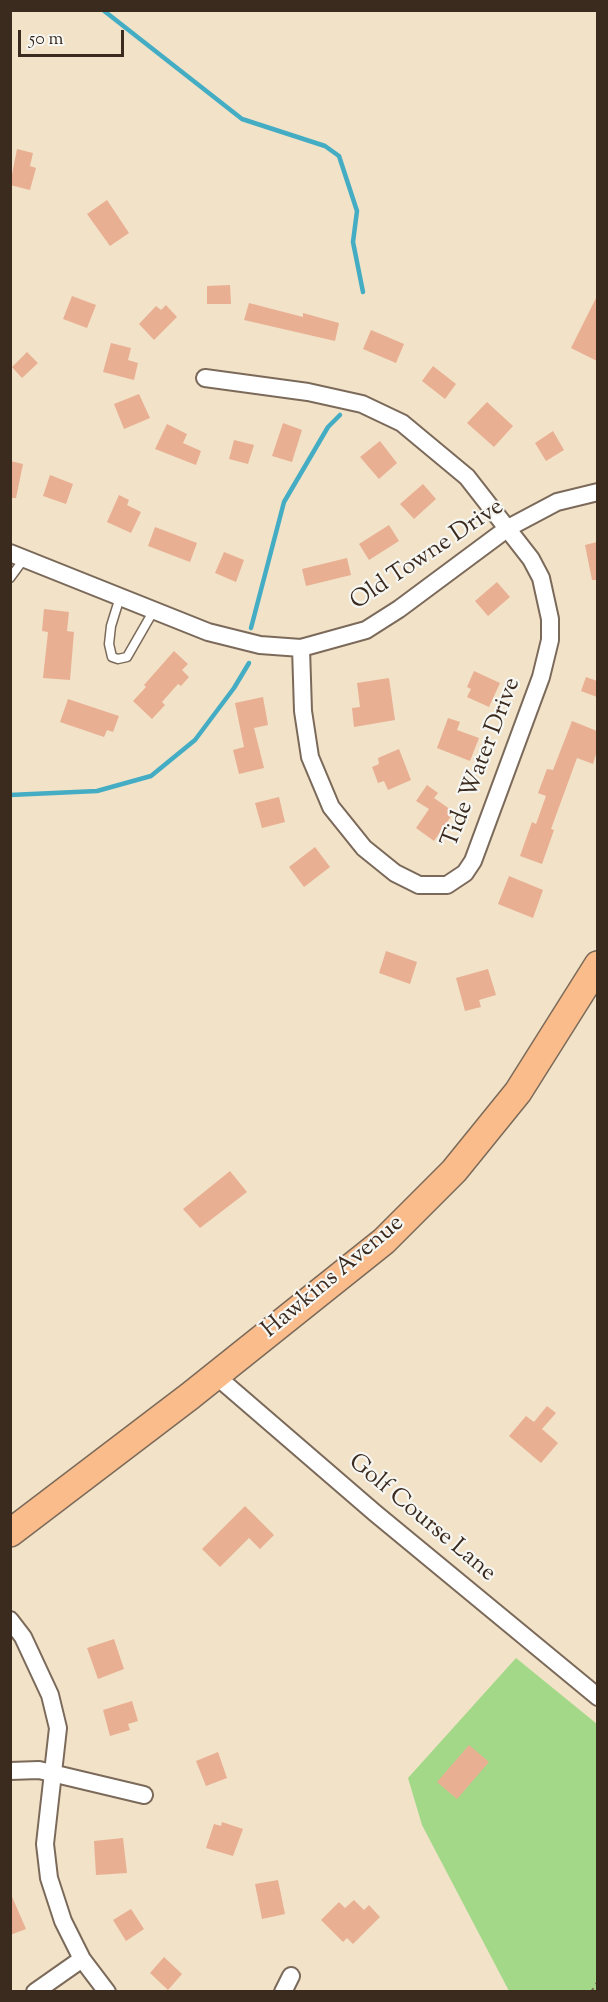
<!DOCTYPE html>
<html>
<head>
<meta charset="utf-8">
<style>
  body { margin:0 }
  #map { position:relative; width:608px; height:2002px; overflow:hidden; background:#f1e2c8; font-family:"Sorts Mill Goudy",serif }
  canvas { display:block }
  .frame { position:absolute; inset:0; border:12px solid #3b2a1e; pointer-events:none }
  .scale { position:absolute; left:18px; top:30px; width:106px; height:27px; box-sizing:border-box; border:3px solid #3b2a1e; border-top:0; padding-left:8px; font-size:18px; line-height:21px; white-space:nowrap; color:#3b2a1e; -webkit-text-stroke:4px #f6f6f2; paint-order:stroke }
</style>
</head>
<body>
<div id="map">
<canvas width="608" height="2002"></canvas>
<div class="frame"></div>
<div class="scale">50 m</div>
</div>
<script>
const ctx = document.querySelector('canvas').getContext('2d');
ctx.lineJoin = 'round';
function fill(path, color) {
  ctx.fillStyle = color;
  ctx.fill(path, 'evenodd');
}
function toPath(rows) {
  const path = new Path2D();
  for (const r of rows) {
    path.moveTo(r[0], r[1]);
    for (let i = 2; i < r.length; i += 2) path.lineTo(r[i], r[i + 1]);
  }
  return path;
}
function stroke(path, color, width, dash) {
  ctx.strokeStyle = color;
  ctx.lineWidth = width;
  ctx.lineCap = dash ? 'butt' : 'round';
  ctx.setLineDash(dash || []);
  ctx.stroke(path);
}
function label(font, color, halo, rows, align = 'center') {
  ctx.font = font + ' "Sorts Mill Goudy",serif';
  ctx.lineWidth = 4.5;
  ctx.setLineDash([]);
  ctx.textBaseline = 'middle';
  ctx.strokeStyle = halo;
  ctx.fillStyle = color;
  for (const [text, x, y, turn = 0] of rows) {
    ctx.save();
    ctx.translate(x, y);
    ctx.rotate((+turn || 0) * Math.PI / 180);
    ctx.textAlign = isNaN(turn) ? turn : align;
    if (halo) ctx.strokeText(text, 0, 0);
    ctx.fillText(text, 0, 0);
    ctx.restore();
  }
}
const green = toPath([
  [516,1658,597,1724,597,1991,509,1991,422,1825,408,1778]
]);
const stream = toPath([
  [103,10,242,119,325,146,339,156,357,211,353,242,363,292],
  [251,628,284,502,328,427,340,415],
  [10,795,97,791,151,776,195,740,234,688,249,663]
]);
const building = toPath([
  [17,149,33,153,30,166,36,168,30,190,10,185],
  [107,200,129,233,110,246,87,214],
  [230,285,231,304,207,304,207,286],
  [72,296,96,305,87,328,63,319],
  [597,296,597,361,571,348],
  [249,303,303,317,303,313,339,323,335,341,244,320],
  [166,305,177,317,154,340,139,324,156,306,161,310],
  [371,330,404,344,396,363,363,349],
  [111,343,131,348,128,360,138,363,134,380,103,372],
  [27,352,38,363,22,378,12,367],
  [433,366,456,384,445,399,422,381],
  [139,394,150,418,124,429,114,404],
  [487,402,513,426,494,447,467,423],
  [283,423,302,430,292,462,272,456],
  [167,424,187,434,183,443,201,451,196,465,155,449],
  [553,431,564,450,546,461,535,443],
  [234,440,254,445,248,464,229,459],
  [380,441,397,463,379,479,360,457],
  [10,461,23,464,16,498,10,498],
  [50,475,73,484,66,504,43,496],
  [423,484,436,499,414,519,400,504],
  [119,495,129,500,127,505,141,512,131,533,107,522],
  [389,525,399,541,369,560,359,544],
  [155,527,197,543,190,562,148,546],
  [597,542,597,580,592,580,585,545],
  [224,552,244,560,236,582,215,573],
  [347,558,351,575,306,586,302,569],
  [497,582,510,597,488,616,475,601],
  [44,609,69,612,67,631,74,632,70,680,43,678,48,632,42,631],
  [174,651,188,664,182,670,189,677,181,686,178,684,162,702,165,705,152,719,133,701,146,687,144,685],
  [474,671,500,683,489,707,467,697,471,689,467,687],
  [586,677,597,681,597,697,581,691],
  [389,678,395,720,354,727,352,708,360,707,357,683],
  [263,697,268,725,254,728,264,768,239,774,233,750,244,747,235,703],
  [68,699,119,716,113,732,107,730,104,737,60,722],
  [448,718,460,722,457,730,479,738,470,761,437,748],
  [572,721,597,731,597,751,593,764,577,758,551,829,554,830,542,864,520,856,532,822,536,824,546,796,538,793,547,769,553,770],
  [399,749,411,780,388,790,384,781,378,783,372,767,379,764,378,758],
  [427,785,438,793,434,798,454,812,434,841,416,828,429,809,416,801],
  [279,797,285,822,262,828,255,803],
  [315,847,330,867,304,887,289,867],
  [509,876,543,890,533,918,498,904],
  [386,951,417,962,410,984,379,973],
  [488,969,496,995,479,1000,481,1007,465,1011,456,978],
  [230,1171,247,1192,200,1228,183,1209],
  [547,1406,556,1413,542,1429,558,1443,541,1463,509,1436,526,1416,534,1422],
  [245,1506,274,1535,260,1549,249,1538,220,1567,202,1549],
  [114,1639,124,1669,98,1679,87,1648],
  [132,1701,138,1721,128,1724,130,1730,110,1736,103,1710],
  [469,1745,489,1762,457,1799,437,1782],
  [218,1752,227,1778,206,1786,196,1761],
  [222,1822,243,1829,233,1856,206,1848,214,1824,221,1826],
  [123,1838,127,1873,96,1875,94,1841],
  [278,1880,285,1914,262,1919,255,1884],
  [10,1892,26,1929,10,1935],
  [354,1900,364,1910,369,1905,380,1917,353,1944,347,1938,343,1942,321,1920,339,1902,345,1908],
  [131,1909,144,1929,126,1941,113,1920],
  [164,1957,182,1974,168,1990,150,1973]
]);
const path = toPath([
  [591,1992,598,1981]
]);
const service = toPath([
  [10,578,24,559],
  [120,597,111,626,109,644,112,657,118,659,127,657,154,610]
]);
const minor = toPath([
  [205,378,308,392,362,404,402,423,467,477,531,559,541,578,550,619,550,640,541,677,473,861,465,873,447,885,419,885,395,873,364,848,331,807,310,757,303,711,301,648],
  [10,553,208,632,260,645,301,648,366,630,399,609,508,528,557,502,598,492],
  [215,1375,375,1513,598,1697],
  [10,1620,23,1637,50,1695,58,1728,45,1844,49,1878,63,1921,82,1959,107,1992],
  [10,1771,39,1770,144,1795],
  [35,1992,82,1959],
  [283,1992,291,1976]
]);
const primary = toPath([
  [10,1533,190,1396,384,1241,454,1171,518,1092,598,965]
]);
const streetNames = [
  ["Old Towne Drive",428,556,-34],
  ["Tide Water Drive",483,763,-69],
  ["Hawkins Avenue",334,1278,-40],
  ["Golf Course Lane",421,1519,40]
];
fill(green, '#a3d889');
stroke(stream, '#44adc3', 4.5);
fill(building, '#e9af93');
stroke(service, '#7b6a5a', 11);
stroke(minor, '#7b6a5a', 20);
stroke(primary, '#7b6a5a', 30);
stroke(path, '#7b6a5a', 2, [4.5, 4.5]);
stroke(service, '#fff', 8);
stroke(minor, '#fff', 16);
stroke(primary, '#f9bc8a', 27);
label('24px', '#3b2a1e', '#f6f6f2', streetNames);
</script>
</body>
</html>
